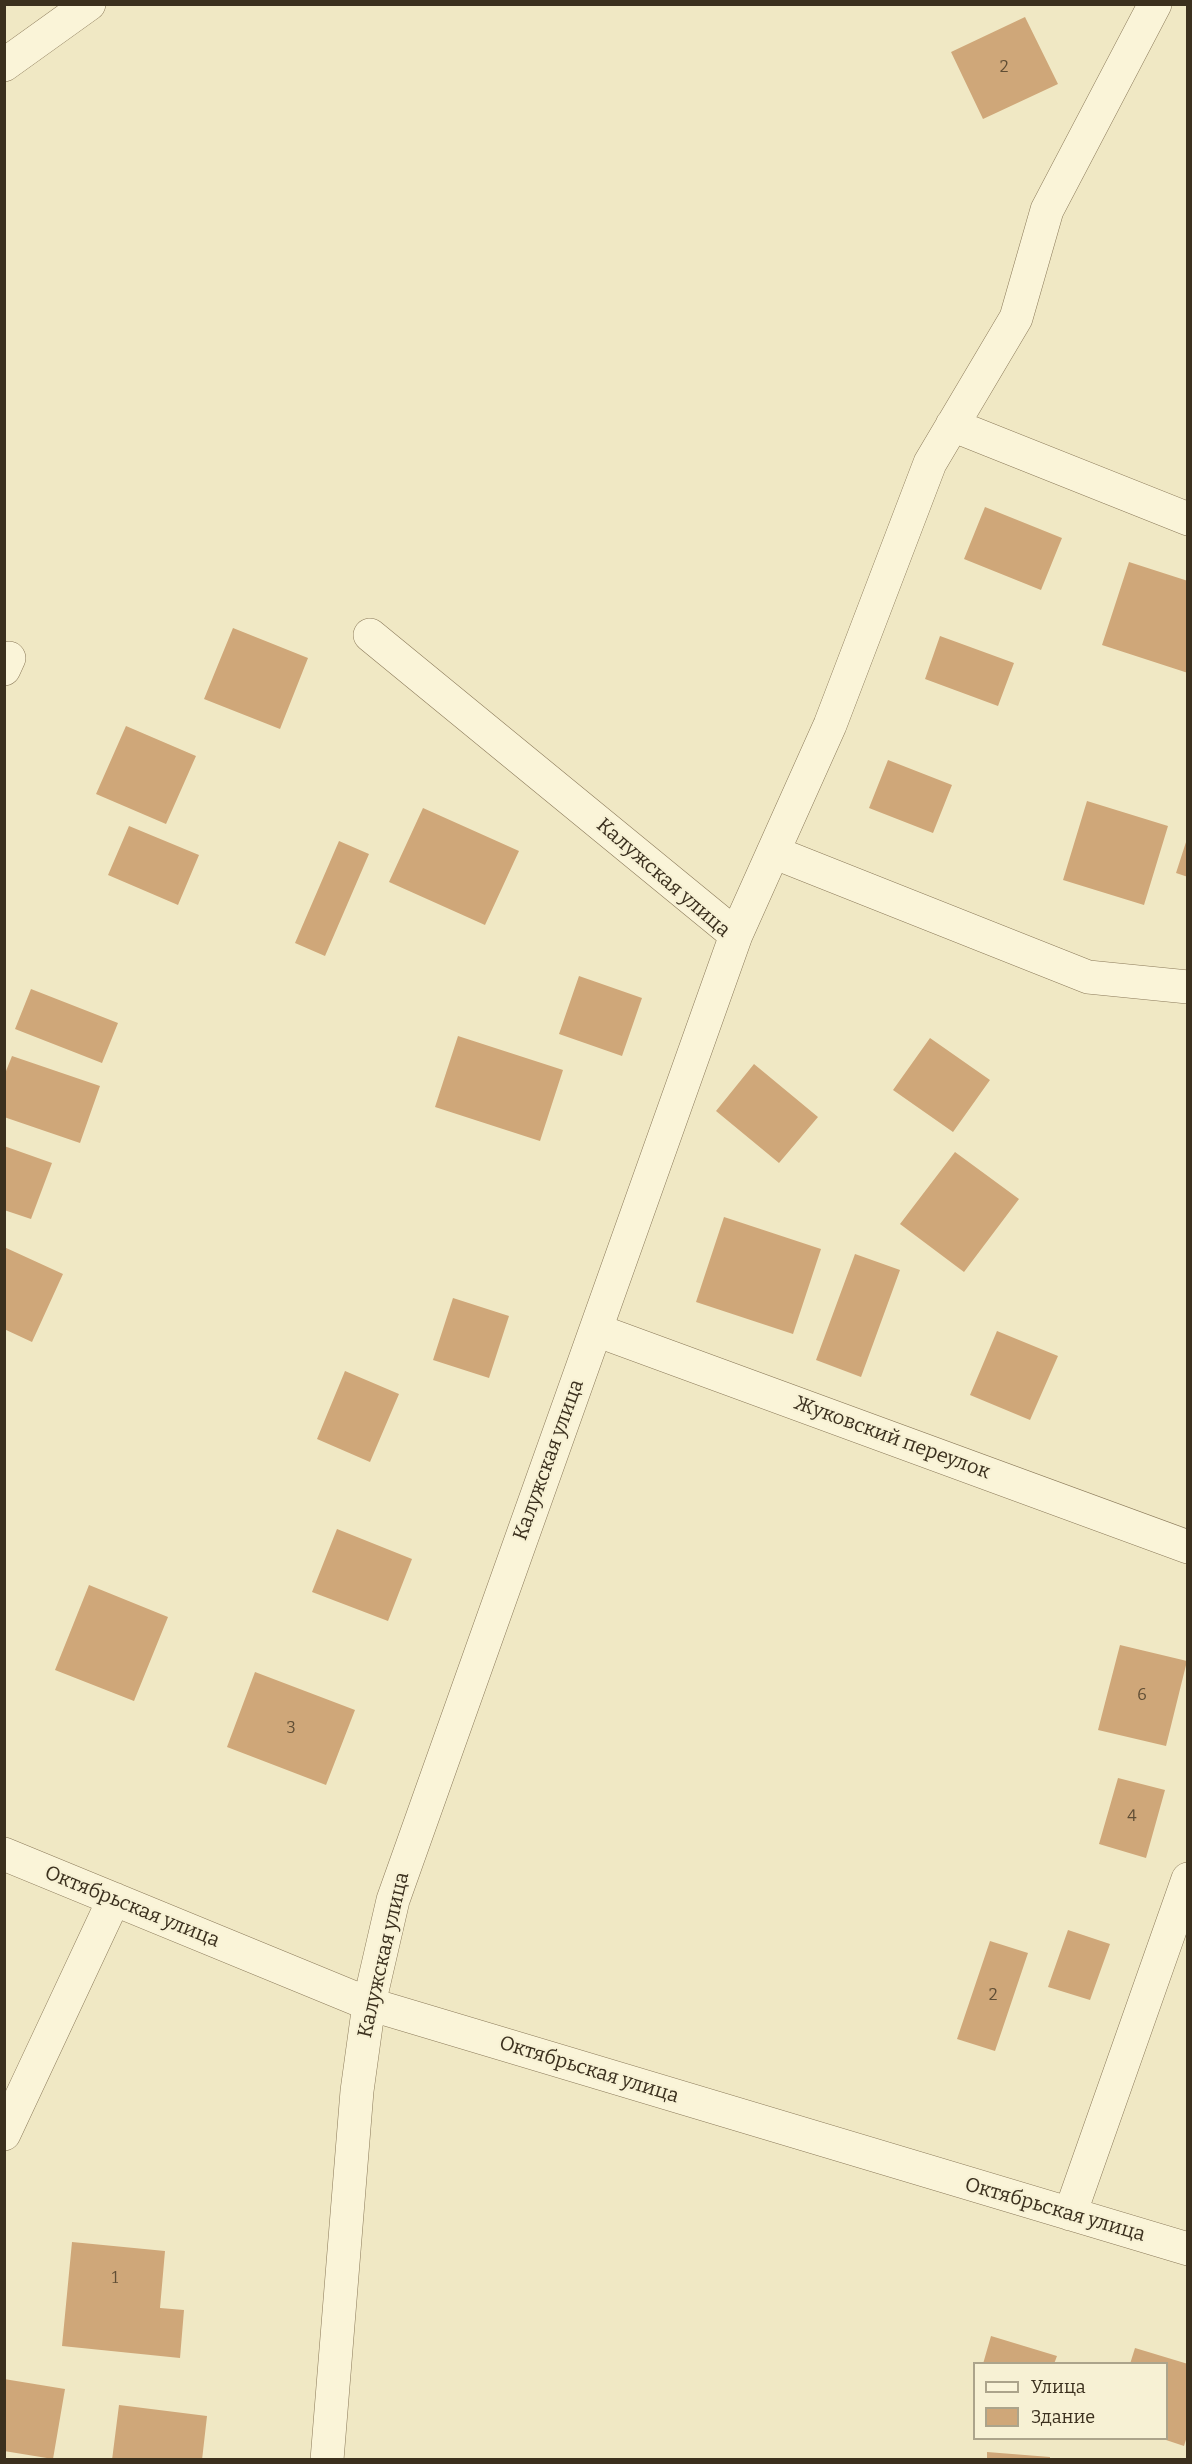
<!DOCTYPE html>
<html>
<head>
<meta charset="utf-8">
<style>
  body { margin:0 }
  #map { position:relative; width:1192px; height:2464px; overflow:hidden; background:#f0e8c4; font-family:Bitter,serif }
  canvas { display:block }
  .frame { position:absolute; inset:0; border:6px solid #3b301e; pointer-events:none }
  .legend { position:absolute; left:973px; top:2362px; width:195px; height:78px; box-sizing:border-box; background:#f7f1d4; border:2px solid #aca48b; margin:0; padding:8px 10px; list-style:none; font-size:18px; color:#3b301e }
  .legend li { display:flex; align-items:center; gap:12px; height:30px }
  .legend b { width:30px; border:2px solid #aca48b }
</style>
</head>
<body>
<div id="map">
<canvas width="1192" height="2464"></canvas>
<div class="frame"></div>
<ul class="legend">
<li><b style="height:8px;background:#faf4d8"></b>Улица</li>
<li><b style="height:16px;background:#cfa779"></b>Здание</li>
</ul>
</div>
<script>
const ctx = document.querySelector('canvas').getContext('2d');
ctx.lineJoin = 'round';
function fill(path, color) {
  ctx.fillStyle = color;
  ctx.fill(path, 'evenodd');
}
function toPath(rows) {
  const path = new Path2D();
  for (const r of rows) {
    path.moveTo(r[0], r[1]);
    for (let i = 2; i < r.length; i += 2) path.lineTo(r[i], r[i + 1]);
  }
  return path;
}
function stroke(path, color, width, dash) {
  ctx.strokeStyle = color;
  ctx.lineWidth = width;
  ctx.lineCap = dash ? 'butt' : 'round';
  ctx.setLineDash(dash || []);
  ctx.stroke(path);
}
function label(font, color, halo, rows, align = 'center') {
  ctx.font = font + ' Bitter,serif';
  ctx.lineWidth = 4.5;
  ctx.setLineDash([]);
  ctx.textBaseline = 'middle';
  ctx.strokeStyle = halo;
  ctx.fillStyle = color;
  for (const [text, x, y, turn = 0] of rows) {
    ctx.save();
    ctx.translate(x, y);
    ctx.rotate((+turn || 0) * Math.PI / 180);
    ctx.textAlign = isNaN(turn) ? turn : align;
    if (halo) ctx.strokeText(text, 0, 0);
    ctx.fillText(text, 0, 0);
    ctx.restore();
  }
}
const building = toPath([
  [1025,17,1058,84,983,119,951,52],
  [985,507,1062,538,1041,590,964,559],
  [1129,562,1188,581,1188,673,1102,645],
  [233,628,308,658,280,729,204,699],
  [940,636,1014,663,998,706,925,679],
  [126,726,196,756,166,824,96,794],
  [888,760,952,785,933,833,869,808],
  [1087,801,1168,826,1144,905,1063,880],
  [423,808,519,851,485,925,389,882],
  [129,826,199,855,178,905,108,875],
  [1187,839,1188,839,1188,877,1176,873],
  [339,841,369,854,325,956,295,943],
  [579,976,642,998,622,1056,559,1034],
  [31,989,118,1023,102,1063,15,1029],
  [458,1036,563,1070,540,1141,435,1107],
  [930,1038,990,1080,953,1132,893,1090],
  [12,1056,100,1086,80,1143,4,1117,4,1076],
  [754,1064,818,1117,779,1163,716,1111],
  [4,1146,52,1163,31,1219,4,1210],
  [955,1152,1019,1199,964,1272,900,1224],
  [724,1217,821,1249,793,1334,696,1302],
  [4,1247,63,1274,32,1342,4,1329],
  [855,1254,900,1270,861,1377,816,1360],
  [453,1298,509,1316,489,1378,433,1360],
  [997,1331,1058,1356,1030,1420,970,1395],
  [345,1371,399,1394,370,1462,317,1439],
  [337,1529,412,1559,388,1621,312,1592],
  [89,1585,168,1617,134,1701,55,1670],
  [1120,1645,1187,1661,1166,1746,1098,1730],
  [255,1672,355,1710,326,1785,227,1747],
  [1118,1778,1165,1790,1146,1858,1099,1844],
  [1068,1930,1110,1944,1090,2000,1048,1987],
  [990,1941,1028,1953,995,2051,957,2039],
  [72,2242,165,2251,160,2308,184,2310,180,2358,62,2346],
  [991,2336,1057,2356,1054,2364,983,2364],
  [1135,2348,1188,2364,1188,2433,1184,2446,1166,2440,1166,2364,1130,2364],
  [4,2379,65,2389,53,2459,4,2451],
  [119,2405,207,2416,202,2460,112,2460],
  [987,2452,1050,2457,1050,2460,987,2460]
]);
const minor = toPath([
  [4,65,89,4],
  [952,425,1188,519],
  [4,669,9,658],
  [773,852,1088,977,1188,987],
  [736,935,830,725,930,463,1016,318,1047,210,1155,4],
  [596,1330,1188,1547],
  [4,1854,369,2004,1188,2249],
  [4,2134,114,1899],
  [1070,2214,1188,1879],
  [327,2460,357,2091,369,2004,393,1900,736,935,370,635]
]);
const numberNames = [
  ["2",1004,68],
  ["6",1142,1696],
  ["3",291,1729],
  ["4",1132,1817],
  ["2",993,1996],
  ["1",115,2279]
];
const streetNames = [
  ["Калужская улица",663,878,41],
  ["Жуковский переулок",892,1438,20],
  ["Калужская улица",549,1460,-70],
  ["Октябрьская улица",132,1907,22],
  ["Калужская улица",384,1955,-77],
  ["Октябрьская улица",589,2070,17],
  ["Октябрьская улица",1055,2210,16]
];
fill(building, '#cfa779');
stroke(minor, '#8b7a5a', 34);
stroke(minor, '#faf4d8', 33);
label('16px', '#604e35', null, numberNames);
label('20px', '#3b301e', '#f7f1d4', streetNames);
</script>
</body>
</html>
